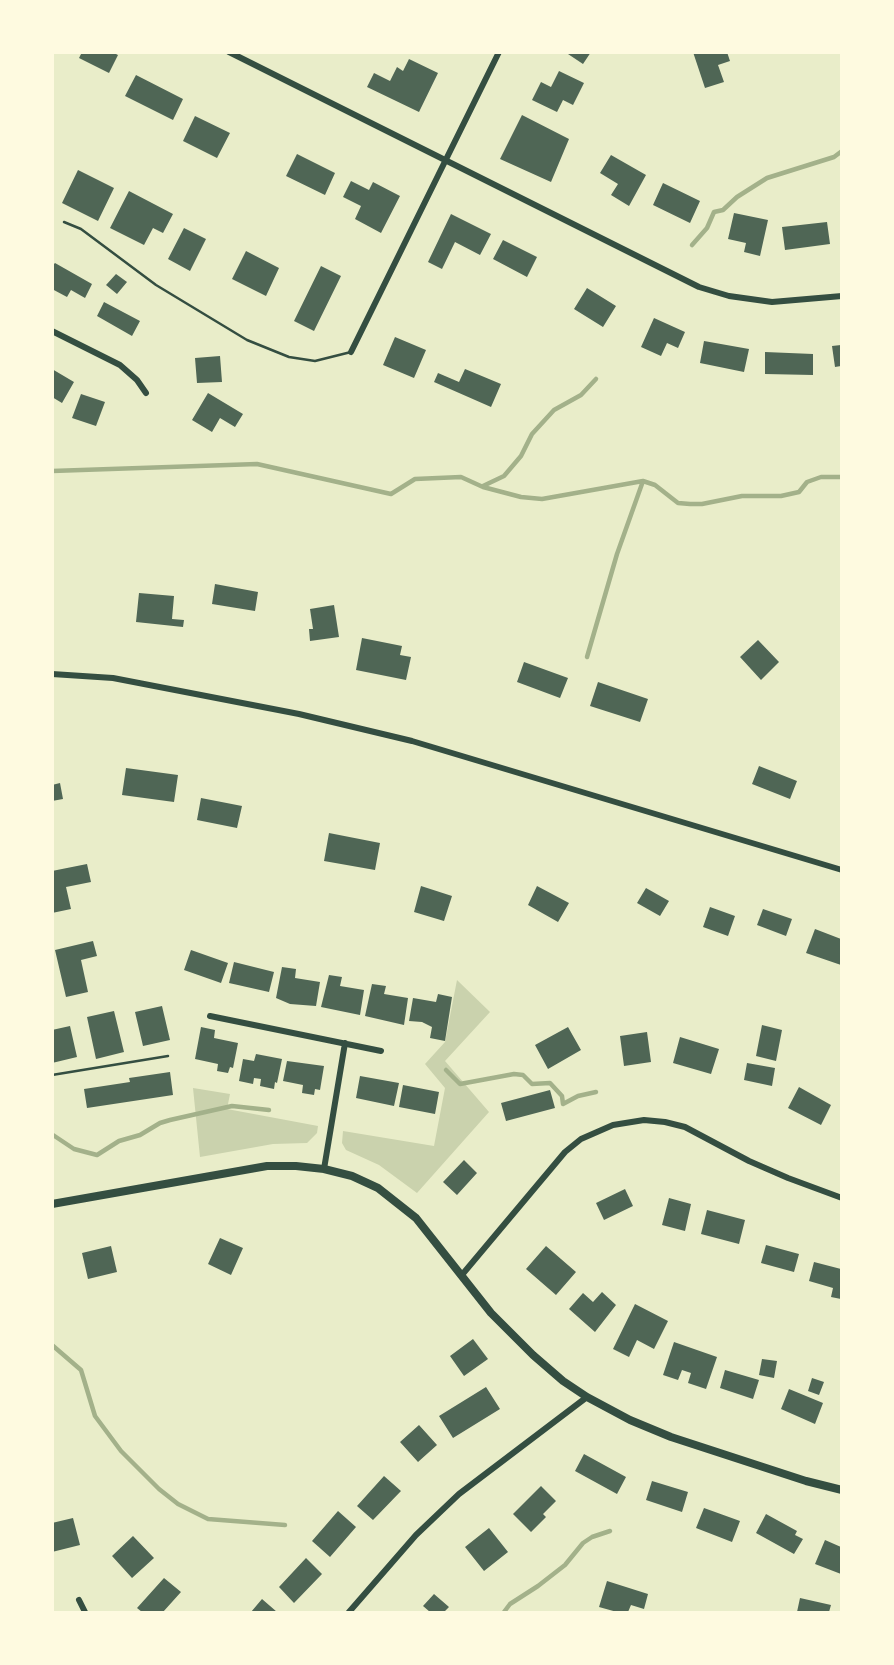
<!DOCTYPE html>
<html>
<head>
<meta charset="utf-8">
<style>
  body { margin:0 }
  #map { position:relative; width:894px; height:1665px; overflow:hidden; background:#e9edc9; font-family:Jost,sans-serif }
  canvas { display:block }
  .frame { position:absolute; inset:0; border:54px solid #fefae0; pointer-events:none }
</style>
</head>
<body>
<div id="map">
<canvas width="894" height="1665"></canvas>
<div class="frame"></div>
</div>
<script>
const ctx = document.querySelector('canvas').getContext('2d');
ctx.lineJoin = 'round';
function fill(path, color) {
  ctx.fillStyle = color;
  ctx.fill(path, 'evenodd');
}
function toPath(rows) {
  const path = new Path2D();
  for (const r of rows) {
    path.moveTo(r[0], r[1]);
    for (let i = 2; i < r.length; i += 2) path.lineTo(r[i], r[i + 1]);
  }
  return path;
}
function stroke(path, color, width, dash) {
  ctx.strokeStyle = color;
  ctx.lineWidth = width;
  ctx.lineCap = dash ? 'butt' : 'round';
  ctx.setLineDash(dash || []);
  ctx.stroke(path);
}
const green = toPath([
  [457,980,490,1012,445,1061,489,1112,417,1193,379,1165,346,1150,342,1143,343,1131,434,1146,445,1088,425,1064,445,1042],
  [193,1088,230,1094,227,1109,318,1126,317,1133,307,1143,273,1144,200,1157]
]);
const stream = toPath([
  [692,245,707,228,714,212,723,210,737,197,767,178,834,157,842,151],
  [52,471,257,464,391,494,415,479,461,477,483,487,521,497,542,499,643,481,655,485,678,503,690,504,702,504,742,496,781,496,799,492,807,482,821,477,842,477],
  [483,486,504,476,521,456,532,434,554,410,581,395,596,379],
  [587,657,617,554,643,481],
  [446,1070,460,1084,514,1074,523,1075,532,1084,550,1083,562,1096,563,1104,578,1096,596,1092],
  [53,1135,74,1149,97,1155,119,1141,140,1135,160,1123,170,1120,232,1106,269,1110],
  [52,1345,81,1370,95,1416,121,1451,159,1489,178,1504,208,1519,285,1525],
  [504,1612,510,1604,538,1586,565,1565,583,1543,592,1537,610,1531]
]);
const building = toPath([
  [82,52,112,52,118,55,109,73,79,58],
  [565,52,591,52,583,64],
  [693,52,727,52,730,61,718,65,724,82,705,88],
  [409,59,438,73,419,112,367,87,374,73,390,81,397,67,403,71],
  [559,71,584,83,573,105,563,100,557,112,532,100,541,82,551,87],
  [136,75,183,99,173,120,125,96],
  [522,115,569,139,551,182,500,159],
  [195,116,230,133,217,158,183,141],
  [297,154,335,173,325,195,286,176],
  [611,155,646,175,629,206,611,195,618,184,600,173],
  [78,170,114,188,98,221,62,203],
  [351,181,369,190,373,182,400,196,381,233,355,219,361,206,343,197],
  [663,183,700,201,690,223,653,205],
  [129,191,173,214,163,233,153,228,144,245,110,228],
  [734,213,768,220,760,256,744,252,746,243,728,239],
  [451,214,491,234,480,255,455,242,442,269,428,262],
  [827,222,830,244,785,250,782,227],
  [184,228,206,239,190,271,168,259],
  [503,240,537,257,527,277,493,259],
  [246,251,279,268,266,296,232,279],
  [55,263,92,284,85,298,71,290,67,297,52,289,52,266],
  [321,266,341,276,314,331,294,321],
  [116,274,127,282,117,294,106,285],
  [587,288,616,306,603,327,574,309],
  [104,302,140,321,132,336,97,316],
  [654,318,685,332,678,348,667,343,661,356,641,347],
  [395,337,426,350,414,378,383,365],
  [704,341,749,349,744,372,700,363],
  [841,345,841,366,835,367,832,346],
  [765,352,813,354,813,375,765,374],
  [220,356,222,382,197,383,195,358],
  [52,369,74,382,62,403,52,397],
  [465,369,501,384,491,407,434,382,438,373,459,382],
  [208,393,243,414,235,427,220,418,212,432,192,420],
  [81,394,105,402,96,426,72,418],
  [215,584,258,592,255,611,212,604],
  [139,593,174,596,172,619,184,620,183,627,136,622],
  [334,605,339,637,310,641,309,629,313,629,310,609],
  [362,638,402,646,400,655,411,657,406,680,356,670],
  [758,640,779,662,761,680,740,657],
  [524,662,568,678,560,698,517,682],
  [598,682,648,699,640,722,590,706],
  [759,766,797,781,790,799,752,784],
  [126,768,178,775,174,802,122,795],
  [60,783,63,799,52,801,52,785],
  [201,798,242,806,237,828,197,820],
  [329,833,380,843,375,870,324,861],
  [87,864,91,882,66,887,71,909,52,913,52,871],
  [421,886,452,896,444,921,414,912],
  [537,886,569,903,558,922,528,905],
  [646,888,669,901,660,916,637,903],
  [710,907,735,916,728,936,703,927],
  [763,909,792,919,786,936,757,925],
  [815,929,841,939,841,965,806,953],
  [93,941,97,956,81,960,88,992,66,997,55,950],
  [191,950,228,963,221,983,184,970],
  [234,962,274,972,269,992,229,983],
  [282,967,296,969,295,978,320,982,316,1006,290,1004,276,998],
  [329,975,342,977,340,986,364,990,360,1015,321,1007],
  [372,984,386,986,384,994,408,998,404,1025,365,1016],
  [438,994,452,997,445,1041,430,1038,432,1027,422,1022,409,1021,413,998,436,1002],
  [162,1006,170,1040,143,1046,135,1012],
  [114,1011,124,1052,96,1059,87,1017],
  [762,1025,782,1030,776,1061,756,1056],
  [70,1026,77,1057,52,1063,52,1030],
  [201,1027,215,1030,214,1038,238,1043,233,1068,230,1067,228,1073,217,1071,218,1064,195,1059],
  [568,1027,581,1050,548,1069,535,1045],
  [647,1032,651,1062,624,1066,620,1036],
  [680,1037,719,1049,711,1074,673,1063],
  [256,1054,282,1059,277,1083,275,1082,274,1089,260,1086,261,1079,254,1078,253,1084,239,1081,243,1059,254,1061],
  [287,1061,324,1066,320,1090,315,1089,314,1095,302,1093,303,1085,283,1081],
  [747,1063,775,1068,772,1086,744,1080],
  [170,1072,173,1095,87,1108,84,1089,130,1082,129,1078],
  [360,1076,399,1083,394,1106,356,1098],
  [403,1085,439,1092,435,1114,399,1107],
  [799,1087,831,1105,821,1125,788,1108],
  [550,1090,555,1108,506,1121,501,1103],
  [464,1160,477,1173,457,1195,443,1182],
  [625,1189,633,1206,604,1220,596,1203],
  [669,1198,691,1204,685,1231,662,1225],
  [707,1210,745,1220,739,1244,701,1234],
  [220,1238,243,1248,231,1275,208,1264],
  [766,1245,799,1254,794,1272,761,1263],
  [111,1246,117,1272,88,1279,82,1253],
  [546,1246,576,1272,556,1295,526,1269],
  [814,1262,841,1269,841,1299,831,1297,833,1288,809,1281],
  [602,1292,616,1305,595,1332,569,1309,583,1293,593,1302],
  [635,1304,668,1321,654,1349,637,1340,629,1357,613,1349],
  [473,1339,488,1359,464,1376,450,1356],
  [674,1342,717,1357,706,1389,688,1383,691,1373,682,1370,678,1380,663,1375],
  [762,1359,777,1361,774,1378,759,1375],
  [725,1370,759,1380,753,1399,720,1388],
  [812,1378,824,1382,819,1395,808,1391],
  [486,1387,500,1409,453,1438,439,1416],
  [789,1389,823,1403,815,1424,781,1409],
  [419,1425,437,1445,418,1462,400,1442],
  [584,1454,626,1477,617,1494,575,1471],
  [384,1476,401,1491,373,1520,357,1506],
  [652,1481,688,1492,682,1512,646,1500],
  [541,1486,556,1501,543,1514,546,1517,531,1532,513,1514],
  [704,1508,740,1521,732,1542,696,1528],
  [338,1511,356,1527,330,1557,312,1541],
  [766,1514,797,1531,795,1535,803,1539,794,1554,756,1533],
  [73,1518,80,1545,52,1552,52,1523],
  [489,1528,508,1552,484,1571,465,1547],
  [133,1536,154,1558,132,1578,112,1556],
  [825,1540,841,1547,841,1574,815,1564],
  [306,1558,322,1574,294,1603,279,1587],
  [164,1578,181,1592,163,1612,142,1612,137,1608],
  [607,1581,648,1594,644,1609,631,1605,628,1612,617,1612,599,1607],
  [434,1594,449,1607,444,1612,430,1612,423,1606],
  [800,1598,831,1605,829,1612,797,1612],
  [262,1599,277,1612,251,1612]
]);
const service = toPath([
  [64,222,81,229,156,285,247,340,289,357,315,361,351,352],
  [52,1075,168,1056]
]);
const minor = toPath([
  [229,52,699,287,729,296,772,302,842,296],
  [52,331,120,365,137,380,146,393],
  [351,352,499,52],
  [52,674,113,678,299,714,412,741,842,870],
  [210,1016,381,1051],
  [324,1169,345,1043],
  [461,1276,565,1152,581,1139,613,1125,644,1120,665,1122,685,1127,749,1161,788,1178,842,1198],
  [79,1600,85,1612],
  [349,1612,416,1535,459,1494,587,1397]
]);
const tertiary = toPath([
  [52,1204,267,1166,296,1166,324,1169,352,1176,378,1188,416,1218,491,1313,533,1355,563,1381,587,1397,630,1420,671,1437,806,1481,842,1490]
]);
fill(green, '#cad2ad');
stroke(stream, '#a3b18a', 4.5);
fill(building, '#4f6655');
stroke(service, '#344e41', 2.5);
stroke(minor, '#344e41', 6);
stroke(tertiary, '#344e41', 8);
</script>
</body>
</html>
